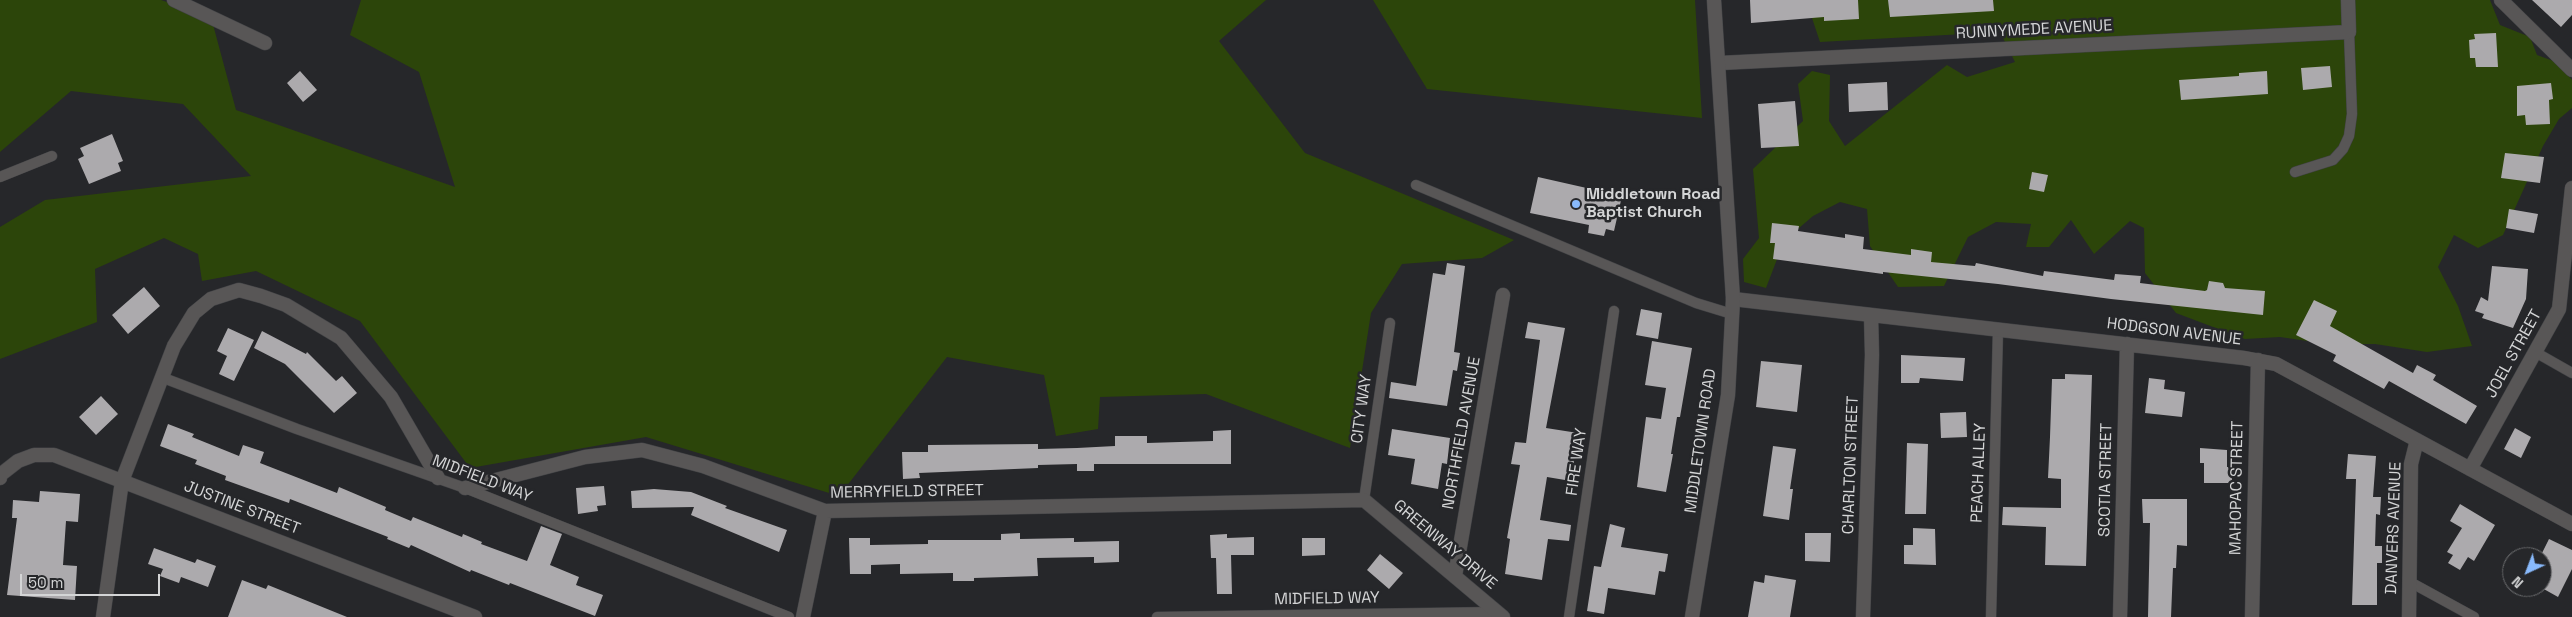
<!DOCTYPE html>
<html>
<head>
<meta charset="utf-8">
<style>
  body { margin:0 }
  #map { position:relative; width:2572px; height:617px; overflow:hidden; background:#26272a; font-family:"Space Grotesk",sans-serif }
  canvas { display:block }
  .north { position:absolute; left:2502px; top:547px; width:50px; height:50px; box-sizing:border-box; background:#26272a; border:1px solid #6c6d6f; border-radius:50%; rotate:223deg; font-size:14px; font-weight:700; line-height:20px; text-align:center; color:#d4d5d6 }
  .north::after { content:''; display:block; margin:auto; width:18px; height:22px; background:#89bafc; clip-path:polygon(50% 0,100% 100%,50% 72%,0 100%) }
  .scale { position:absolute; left:20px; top:574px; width:140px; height:22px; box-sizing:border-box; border:2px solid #d4d5d6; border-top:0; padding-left:6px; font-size:15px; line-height:18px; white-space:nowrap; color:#d4d5d6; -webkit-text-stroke:4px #26272a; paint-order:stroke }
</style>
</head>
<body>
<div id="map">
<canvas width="2572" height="617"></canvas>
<div class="north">N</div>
<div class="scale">50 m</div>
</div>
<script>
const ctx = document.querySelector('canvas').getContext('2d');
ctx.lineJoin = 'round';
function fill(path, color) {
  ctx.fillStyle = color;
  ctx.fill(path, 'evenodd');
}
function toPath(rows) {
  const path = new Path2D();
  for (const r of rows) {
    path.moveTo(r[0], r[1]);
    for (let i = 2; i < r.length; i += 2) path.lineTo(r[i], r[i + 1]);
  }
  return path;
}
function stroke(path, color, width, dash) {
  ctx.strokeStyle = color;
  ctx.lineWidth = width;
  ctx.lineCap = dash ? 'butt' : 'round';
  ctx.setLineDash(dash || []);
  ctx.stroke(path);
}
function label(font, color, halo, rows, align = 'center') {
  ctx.font = font + ' "Space Grotesk",sans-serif';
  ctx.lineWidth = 5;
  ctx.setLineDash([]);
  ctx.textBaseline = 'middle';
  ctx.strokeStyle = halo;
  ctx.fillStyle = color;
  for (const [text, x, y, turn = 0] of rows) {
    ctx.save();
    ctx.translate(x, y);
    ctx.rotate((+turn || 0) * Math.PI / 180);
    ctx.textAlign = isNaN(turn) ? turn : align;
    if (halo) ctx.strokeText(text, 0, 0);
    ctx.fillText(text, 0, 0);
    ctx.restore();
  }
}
const green = toPath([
  [0,0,161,0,211,17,236,110,455,187,419,72,350,35,361,0,1266,0,1219,41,1305,153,1514,240,1482,258,1402,264,1371,313,1350,448,1206,394,1100,397,1098,429,1056,436,1044,375,947,357,839,496,646,437,470,468,360,321,256,271,202,281,198,254,164,238,95,269,97,322,0,359,0,227,45,200,251,176,183,104,71,91,0,152],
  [1373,0,1695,0,1702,118,1427,89],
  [1806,0,2490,0,2500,25,2530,37,2537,55,2556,62,2572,80,2572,108,2559,119,2543,146,2503,235,2478,248,2454,235,2438,267,2458,306,2472,346,2427,352,2375,344,2328,344,2280,337,2245,339,2176,313,2145,273,2144,228,2130,221,2094,254,2071,220,2049,247,2026,247,2031,224,1996,222,1968,237,1944,286,1898,287,1870,246,1867,209,1840,202,1813,216,1784,241,1766,288,1744,282,1743,259,1759,238,1753,169,1803,121,1798,84,1812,71,1830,75,1829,121,1845,146,1947,65,1967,77,2015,62,2000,32,1820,42]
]);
const building = toPath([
  [1750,0,1858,0,1859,19,1824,21,1824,17,1751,23],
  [1888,0,1993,0,1994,11,1890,17],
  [2532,0,2572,0,2572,15,2561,27],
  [2496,33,2498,67,2476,67,2475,58,2470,58,2469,40,2475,39,2474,34],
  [2330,66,2332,87,2303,90,2301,68],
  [300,71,317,90,303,102,287,83],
  [2267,71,2268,94,2181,100,2179,80,2239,76,2239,73],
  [1887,82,1888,110,1849,112,1848,84],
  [2551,83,2553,99,2549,100,2550,124,2526,125,2525,115,2517,116,2517,86],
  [1795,101,1799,146,1761,148,1758,104],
  [112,134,123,161,118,163,121,171,89,184,78,159,84,156,80,148],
  [2505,153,2544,157,2540,183,2501,178],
  [2032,172,2048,175,2044,192,2029,189],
  [1538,177,1622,196,1614,231,1606,229,1604,236,1588,233,1589,225,1530,213],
  [2509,209,2538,214,2534,233,2506,228],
  [1772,223,1799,226,1798,231,1845,238,1845,234,1864,237,1863,249,1911,255,1911,249,1932,252,1931,262,1975,266,1976,263,2043,276,2044,271,2114,280,2115,274,2141,276,2140,283,2205,291,2207,290,2209,281,2223,283,2225,288,2265,291,2263,315,2111,299,1998,284,1883,272,1883,274,1773,259,1775,243,1770,243],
  [1447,263,1465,266,1454,352,1460,353,1457,371,1453,370,1447,406,1389,398,1391,382,1416,386,1433,273,1445,275],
  [2492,266,2528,269,2526,299,2513,328,2482,318,2484,314,2475,311,2481,297,2488,301],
  [144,287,160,306,128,334,112,315],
  [2314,300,2337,311,2330,326,2413,373,2417,365,2436,375,2433,380,2477,406,2466,424,2389,381,2384,389,2333,361,2336,355,2296,335],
  [1641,309,1662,313,1658,339,1636,335],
  [1528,322,1565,328,1546,428,1578,433,1571,481,1547,477,1540,520,1571,525,1569,541,1548,539,1542,580,1505,574,1510,539,1507,538,1520,465,1511,464,1515,442,1526,443,1540,340,1525,338],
  [228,328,254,340,234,381,219,374,227,356,217,351],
  [262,331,306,354,307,352,336,381,342,376,357,393,334,413,285,364,254,348],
  [1652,341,1692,348,1680,417,1677,417,1671,454,1673,454,1666,492,1637,487,1646,417,1661,419,1666,388,1645,385],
  [1901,355,1965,358,1963,381,1920,378,1919,383,1901,383],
  [1761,361,1802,365,1797,412,1756,407],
  [2065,374,2092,375,2086,566,2045,565,2046,527,2002,525,2003,507,2061,508,2061,479,2048,478,2050,437,2052,379,2065,379],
  [2149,378,2165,380,2164,389,2185,392,2182,417,2145,413],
  [101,396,118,414,96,435,79,417],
  [1966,412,1967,437,1941,438,1940,413],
  [168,424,194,434,192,437,239,456,243,445,264,452,260,463,337,493,339,487,386,507,385,510,411,521,413,517,462,537,463,534,482,542,481,544,527,561,541,526,562,534,550,565,579,577,576,585,603,595,595,616,510,583,509,585,471,570,470,572,411,545,409,548,387,539,388,537,290,499,289,503,225,480,226,476,195,464,197,460,160,446],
  [2515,428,2531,437,2521,458,2504,449],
  [1392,429,1450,438,1447,464,1442,463,1438,489,1411,484,1415,459,1388,455],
  [1231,430,1231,464,1094,464,1094,471,1077,471,1077,464,1038,465,1038,468,919,473,920,478,903,479,902,452,928,452,928,445,1038,444,1038,449,1077,448,1115,446,1115,436,1147,436,1147,443,1213,441,1213,431],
  [1907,443,1928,444,1926,514,1905,514],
  [1773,446,1796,449,1790,489,1793,489,1789,520,1763,516],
  [2200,448,2227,450,2227,467,2232,467,2232,483,2204,483,2204,463,2200,463],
  [2348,454,2376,456,2373,497,2381,497,2380,515,2376,514,2375,546,2382,546,2382,563,2377,563,2377,605,2352,605,2356,479,2346,479],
  [604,486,606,505,597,506,598,511,578,514,576,488],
  [654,489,691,492,727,506,725,508,787,530,779,552,691,515,694,507,632,508,631,491],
  [40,491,80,494,78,522,66,521,63,565,77,566,75,600,7,595,17,518,12,518,13,500,39,502],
  [2142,499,2187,499,2187,546,2177,545,2176,568,2173,568,2171,617,2148,617,2150,523,2143,523],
  [2460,504,2495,525,2474,561,2468,557,2460,570,2448,563,2453,555,2447,552,2462,528,2450,521],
  [1610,524,1625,528,1621,547,1668,554,1665,572,1659,571,1655,595,1608,588,1604,614,1587,611,1594,566,1601,567],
  [1913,528,1935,529,1936,565,1904,564,1904,545,1913,545],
  [1020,533,1020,539,1074,538,1074,542,1119,541,1119,562,1094,563,1094,557,1037,558,1038,576,974,578,974,581,953,581,953,573,900,574,900,564,871,565,871,574,850,574,849,538,870,538,870,545,928,544,928,540,1001,540,1001,534],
  [1805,533,1831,533,1830,562,1805,561],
  [1227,534,1227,538,1254,537,1254,555,1231,555,1232,594,1217,594,1216,558,1211,558,1210,535],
  [1302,538,1325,538,1325,555,1302,556],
  [2549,539,2572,550,2572,569,2558,597,2542,588,2542,553],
  [154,548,195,563,197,559,216,566,208,587,181,577,179,583,160,576,163,569,148,564],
  [1380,554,1403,573,1389,589,1367,570],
  [1765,575,1796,580,1790,617,1748,617,1754,581,1764,583],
  [242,580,266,589,268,585,347,617,228,617]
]);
const service = toPath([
  [2295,172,2333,160,2343,149,2349,136,2352,114,2349,32],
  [0,177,52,156],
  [1416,185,1696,303,1732,314],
  [2535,352,2572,373],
  [161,377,297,429,465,488,789,617],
  [1364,500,1390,323],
  [2410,582,2474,617],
  [1157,617,1497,612],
  [1569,617,1614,311],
  [1991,617,1998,329]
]);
const minor = toPath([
  [174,0,265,43],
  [2501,0,2572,70],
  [1720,63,2349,32,2348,0],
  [1733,299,2244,358,2276,364,2572,524],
  [2470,469,2559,309,2572,188],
  [0,478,0,475,18,461,34,455,54,455,475,617],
  [465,488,585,457,642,450,703,466,825,511,1364,500,1503,617],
  [1455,576,1503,295],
  [103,617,122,481,174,346,194,313,211,299,239,290,261,296,286,305,341,338,391,397,438,478],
  [803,617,825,511],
  [1863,617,1872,355,1871,315],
  [2120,617,2127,344],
  [2252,617,2258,360],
  [2409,617,2411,464,2417,440]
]);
const tertiary = toPath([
  [1692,617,1728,395,1733,299,1714,0]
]);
const markers = [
  [1576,204,5,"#89bafc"]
];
const streetNames = [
  ["RUNNYMEDE AVENUE",2034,30,-3],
  ["HODGSON AVENUE",2174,332,7],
  ["JOEL STREET",2514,354,-61],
  ["CITY WAY",1362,409,-82],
  ["NORTHFIELD AVENUE",1462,433,-80],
  ["MIDDLETOWN ROAD",1701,441,-82],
  ["FIRE WAY",1577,462,-82],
  ["CHARLTON STREET",1851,465,-88],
  ["PEACH ALLEY",1979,473,-88],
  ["MIDFIELD WAY",482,479,21],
  ["SCOTIA STREET",2106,480,-89],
  ["MAHOPAC STREET",2237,488,-89],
  ["MERRYFIELD STREET",907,492,-1],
  ["JUSTINE STREET",242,508,21],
  ["DANVERS AVENUE",2394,528,-88],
  ["GREENWAY DRIVE",1445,545,40],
  ["MIDFIELD WAY",1327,599,-1]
];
const poiNames = [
  ["Middletown Road",1586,195],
  ["Baptist Church",1586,213]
];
fill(green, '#2c450a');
fill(building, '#acaaad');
stroke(service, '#424346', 11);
stroke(minor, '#424346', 15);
stroke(tertiary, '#424346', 15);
stroke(service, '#585656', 10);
stroke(minor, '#585656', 14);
stroke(tertiary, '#585656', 14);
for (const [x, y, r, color] of markers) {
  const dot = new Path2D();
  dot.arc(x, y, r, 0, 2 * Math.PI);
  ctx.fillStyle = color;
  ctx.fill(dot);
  stroke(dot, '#26272a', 2);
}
label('16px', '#d4d5d6', '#26272a', streetNames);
label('bold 16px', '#d4d5d6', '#26272a', poiNames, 'left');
</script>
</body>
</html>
